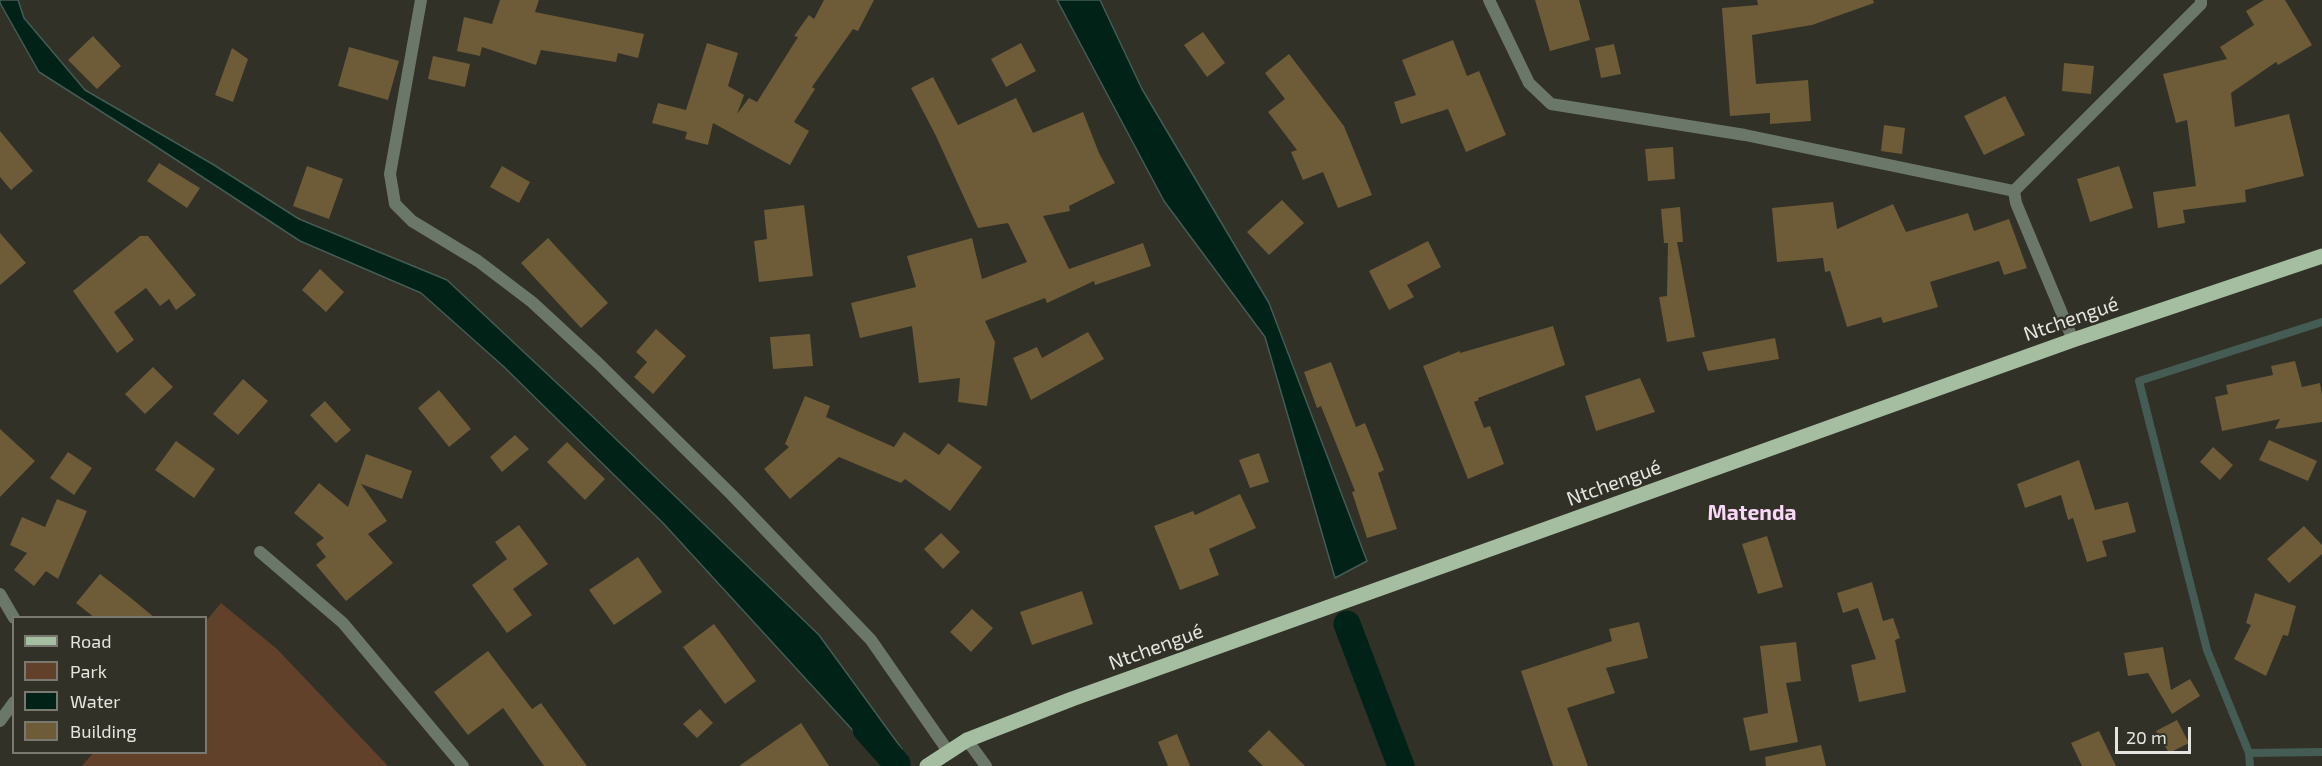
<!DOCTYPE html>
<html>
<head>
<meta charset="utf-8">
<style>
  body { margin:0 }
  #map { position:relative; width:2322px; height:766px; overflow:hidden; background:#313128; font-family:"Exo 2",sans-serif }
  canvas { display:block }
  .legend { position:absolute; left:12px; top:616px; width:195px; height:138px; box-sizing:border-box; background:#313128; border:2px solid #797971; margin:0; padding:8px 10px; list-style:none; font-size:18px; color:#e4e5de }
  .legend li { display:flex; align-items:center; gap:12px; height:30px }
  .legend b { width:30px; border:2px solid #797971 }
  .scale { position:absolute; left:2115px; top:727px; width:76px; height:27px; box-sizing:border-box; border:3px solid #e4e5de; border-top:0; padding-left:8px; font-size:18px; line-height:21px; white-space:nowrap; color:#e4e5de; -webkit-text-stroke:4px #313128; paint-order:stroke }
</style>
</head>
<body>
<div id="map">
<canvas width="2322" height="766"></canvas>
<ul class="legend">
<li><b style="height:8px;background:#a5bda0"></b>Road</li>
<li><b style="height:16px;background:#62412b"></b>Park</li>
<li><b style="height:16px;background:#002217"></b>Water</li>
<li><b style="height:16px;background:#6e5b37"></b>Building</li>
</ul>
<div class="scale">20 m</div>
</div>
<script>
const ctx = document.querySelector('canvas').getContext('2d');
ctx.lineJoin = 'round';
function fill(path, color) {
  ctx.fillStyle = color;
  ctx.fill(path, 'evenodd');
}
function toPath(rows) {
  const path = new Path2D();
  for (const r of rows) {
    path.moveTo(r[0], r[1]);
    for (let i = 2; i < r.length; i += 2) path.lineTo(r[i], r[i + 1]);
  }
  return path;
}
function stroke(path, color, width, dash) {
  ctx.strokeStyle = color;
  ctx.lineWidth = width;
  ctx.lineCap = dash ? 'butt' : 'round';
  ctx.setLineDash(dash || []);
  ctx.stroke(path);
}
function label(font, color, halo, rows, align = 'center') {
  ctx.font = font + ' "Exo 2",sans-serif';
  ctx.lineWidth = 4.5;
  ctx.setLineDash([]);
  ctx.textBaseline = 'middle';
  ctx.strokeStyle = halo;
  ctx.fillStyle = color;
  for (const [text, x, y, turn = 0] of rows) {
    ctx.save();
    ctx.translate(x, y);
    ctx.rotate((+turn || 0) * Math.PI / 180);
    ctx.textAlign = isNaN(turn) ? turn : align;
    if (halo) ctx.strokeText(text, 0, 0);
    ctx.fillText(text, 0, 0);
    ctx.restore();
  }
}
const green = toPath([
  [221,603,277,649,388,766,82,766,93,753,206,752,206,621]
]);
const water = toPath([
  [0,0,18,0,24,18,85,90,214,165,299,219,447,280,591,415,819,635,902,749,880,760,663,523,503,366,421,293,300,241,146,140,39,72,0,3,0,0],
  [1057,0,1100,0,1142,89,1269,303,1367,561,1335,578,1265,337,1164,201,1057,0]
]);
const stream = toPath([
  [2249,753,2322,752],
  [2250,766,2249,753,2207,650,2139,381,2322,322]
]);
const canal = toPath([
  [1347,624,1401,766],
  [866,729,897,764]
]);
const building = toPath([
  [500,0,539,0,535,12,644,34,638,58,618,53,616,62,541,50,536,65,482,47,480,56,457,51,464,17,492,24],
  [824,0,874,0,858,31,853,29,812,87,815,89,794,122,809,131,790,165,713,123,708,145,685,139,687,132,652,123,658,103,686,110,707,43,738,53,728,86,744,95,737,114,749,98,757,102,798,37,794,36,809,15,814,19],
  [1535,0,1579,0,1590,40,1550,51],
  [1757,0,1873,0,1874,3,1812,25,1752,35,1756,84,1808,80,1811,121,1770,124,1770,113,1730,116,1722,8,1758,5],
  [2264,0,2285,0,2312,45,2278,65,2276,62,2231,93,2235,127,2289,114,2304,176,2245,190,2246,202,2183,210,2185,223,2158,228,2153,192,2196,186,2187,120,2176,123,2163,74,2227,59,2220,47,2254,25,2246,11],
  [1203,32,1225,63,1207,77,1184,45],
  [93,36,121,66,97,89,68,60],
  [1453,40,1467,76,1479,71,1506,135,1466,152,1448,109,1401,124,1394,102,1416,95,1402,60],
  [1021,43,1036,71,1006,87,991,59],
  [1614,44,1621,74,1601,78,1595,48],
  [349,47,399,61,388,100,338,86],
  [232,48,248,59,233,102,215,95],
  [1289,54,1344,126,1372,195,1338,208,1323,172,1303,180,1291,152,1297,150,1268,112,1285,99,1265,73],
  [433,56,470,64,465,87,428,79],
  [2064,63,2094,66,2091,94,2062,91],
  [933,77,958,125,1016,98,1033,133,1083,112,1099,153,1115,183,1069,206,1070,211,1043,216,1069,269,1143,243,1151,266,1095,285,1094,281,1047,303,1045,298,985,321,995,342,987,406,958,402,960,378,919,383,912,326,860,338,851,303,916,287,907,256,972,238,982,279,1027,262,1008,223,978,228,936,136,911,88],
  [2005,96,2025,135,1984,155,1964,116],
  [1884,125,1905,128,1902,154,1881,151],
  [0,131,33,171,11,190,0,177],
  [1673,147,1675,179,1648,181,1645,149],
  [159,163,200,188,187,208,147,181],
  [307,166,343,179,329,219,293,206],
  [502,166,530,182,519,203,490,187],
  [2119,166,2133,208,2090,222,2077,179],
  [1282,200,1304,223,1269,255,1247,232],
  [1833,202,1837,229,1893,204,1906,232,1968,213,1974,231,2009,219,2027,268,2004,275,1999,261,1930,282,1938,307,1883,323,1881,317,1847,327,1830,271,1825,272,1823,258,1777,262,1772,208],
  [804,205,813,276,759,282,754,241,767,239,764,210],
  [1680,207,1683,242,1677,242,1695,337,1667,342,1659,297,1667,296,1668,243,1664,243,1661,209],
  [0,233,26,263,0,285],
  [140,236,148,236,196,295,176,310,169,299,160,306,146,288,114,312,134,340,117,353,73,291],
  [548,238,608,303,581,328,521,263],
  [1428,241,1441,267,1407,285,1414,297,1389,310,1369,271],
  [320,269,344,292,326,312,302,290],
  [1553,326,1565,365,1478,398,1479,400,1474,402,1484,428,1490,426,1504,464,1468,479,1423,366,1460,351,1460,353],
  [656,329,686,356,653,394,634,377,647,362,636,352],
  [1088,332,1104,359,1031,400,1013,358,1037,347,1042,358],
  [810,334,813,366,773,369,770,337],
  [1775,338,1779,359,1708,371,1702,352],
  [2295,361,2302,387,2320,383,2322,395,2322,422,2275,429,2280,419,2222,431,2215,397,2228,394,2226,385,2273,375,2271,366],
  [1331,362,1356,427,1365,423,1384,470,1378,473,1397,529,1367,538,1352,492,1355,491,1321,406,1317,408,1304,372],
  [153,367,173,387,145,414,125,394],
  [1640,378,1655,412,1596,431,1585,396],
  [243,379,268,401,238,435,213,414],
  [439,390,471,429,449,447,418,408],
  [805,396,830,406,826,417,894,447,904,432,939,455,948,443,982,467,950,511,905,479,901,483,839,457,790,499,764,469,789,447,785,444],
  [325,401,351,430,336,443,310,415],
  [0,429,35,461,0,497],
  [515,435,529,449,502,472,490,457],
  [2269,440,2317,461,2308,481,2259,460],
  [176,441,215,469,194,498,155,470],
  [567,442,605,479,585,500,547,462],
  [2213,447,2233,465,2220,480,2200,462],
  [68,452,92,468,74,495,50,478],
  [1259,453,1269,482,1250,488,1239,460],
  [366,454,412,471,402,499,361,484,387,521,368,534,393,563,346,601,316,565,326,557,316,544,324,538,294,513,319,483,348,507],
  [2079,460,2095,510,2128,502,2136,532,2102,541,2107,556,2087,562,2073,518,2068,520,2061,495,2025,508,2017,484],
  [1240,494,1256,528,1209,549,1219,575,1180,590,1154,526,1193,511,1195,515],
  [57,499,87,511,58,579,46,571,34,586,14,570,27,553,10,545,22,517,45,527],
  [519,525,548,564,513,589,532,615,507,633,472,585,507,559,495,542],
  [2304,526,2322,545,2322,554,2289,583,2267,559],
  [941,533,960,552,943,569,924,549],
  [1767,536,1783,587,1758,594,1742,544],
  [638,557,662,592,614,625,589,590],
  [100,574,131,598,155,618,95,618,76,603],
  [1872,582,1883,621,1893,618,1900,638,1895,640,1906,692,1859,702,1851,665,1876,659,1858,608,1843,613,1837,593],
  [1082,591,1093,624,1032,645,1020,612],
  [2255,593,2296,606,2288,636,2283,635,2266,676,2234,659,2251,625,2246,623],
  [972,609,993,628,971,652,950,632],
  [1639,622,1648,658,1606,668,1615,693,1567,708,1588,766,1553,766,1521,671,1612,641,1609,629],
  [714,624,756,681,725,704,683,647],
  [1796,642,1801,681,1786,683,1798,742,1750,751,1743,718,1768,713,1760,646],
  [2163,647,2171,690,2190,679,2200,696,2172,714,2148,673,2128,676,2124,653],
  [488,651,532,709,541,703,587,766,544,766,503,708,468,735,434,692],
  [700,709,713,723,697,738,683,724],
  [2177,720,2189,743,2169,753,2156,731],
  [801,723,829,766,739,766,779,738],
  [1269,730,1305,766,1263,766,1248,751],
  [2099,731,2116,766,2082,766,2071,743],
  [1177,734,1190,766,1168,766,1158,742],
  [1821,745,1826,766,1766,766,1765,757]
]);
const street = toPath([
  [421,0,390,174,395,204,412,221,478,261,532,302,598,363,732,495,871,640,948,751],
  [1489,0,1529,83,1551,104,1745,135,2014,191],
  [2014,191,2201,4,2201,0],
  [2014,191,2016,203,2073,340],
  [260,552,343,623,463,766],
  [0,594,14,618],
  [0,721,14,702],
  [967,740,986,766]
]);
const primary = toPath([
  [927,766,967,740,1072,699,2073,340,2322,256]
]);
const streetNames = [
  ["Ntchengué",2071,319,-19],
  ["Ntchengué",1614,483,-20],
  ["Ntchengué",1156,647,-20]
];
const neighbourhoodNames = [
  ["Matenda",1752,513]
];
fill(green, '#62412b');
fill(water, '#002217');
stroke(water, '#445c53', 1.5);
stroke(stream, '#445c53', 8);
stroke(canal, '#002217', 27);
fill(building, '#6e5b37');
stroke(street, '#6b7769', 12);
stroke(primary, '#a5bda0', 15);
label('20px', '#e4e5de', '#313128', streetNames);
label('bold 21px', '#fbd7f9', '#313128', neighbourhoodNames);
</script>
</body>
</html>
